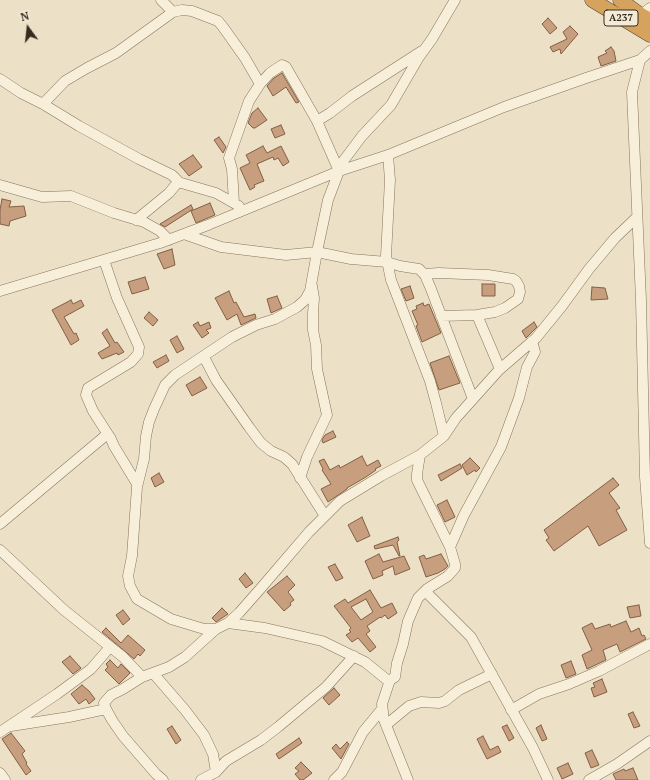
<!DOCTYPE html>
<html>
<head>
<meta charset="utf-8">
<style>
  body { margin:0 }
  #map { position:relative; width:650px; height:780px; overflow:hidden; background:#ece1c6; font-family:"PT Serif",serif }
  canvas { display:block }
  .north { position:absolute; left:8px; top:8px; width:40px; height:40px; -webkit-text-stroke:3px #f3ebd5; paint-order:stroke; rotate:345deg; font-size:11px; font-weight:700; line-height:16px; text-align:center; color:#372b20 }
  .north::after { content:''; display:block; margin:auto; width:14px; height:18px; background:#372b20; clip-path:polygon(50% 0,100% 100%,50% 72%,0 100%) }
</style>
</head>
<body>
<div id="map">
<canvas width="650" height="780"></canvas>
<div class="north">N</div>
</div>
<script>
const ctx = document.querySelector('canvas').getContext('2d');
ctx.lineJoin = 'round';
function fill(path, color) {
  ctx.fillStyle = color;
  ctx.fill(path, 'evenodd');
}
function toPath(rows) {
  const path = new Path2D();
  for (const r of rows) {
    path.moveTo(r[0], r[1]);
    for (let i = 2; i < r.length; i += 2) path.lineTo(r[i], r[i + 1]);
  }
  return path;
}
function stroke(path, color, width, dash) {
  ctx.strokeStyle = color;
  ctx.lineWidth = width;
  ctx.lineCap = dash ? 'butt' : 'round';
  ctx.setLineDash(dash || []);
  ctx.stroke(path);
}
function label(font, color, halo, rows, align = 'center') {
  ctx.font = font + ' "PT Serif",serif';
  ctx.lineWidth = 3.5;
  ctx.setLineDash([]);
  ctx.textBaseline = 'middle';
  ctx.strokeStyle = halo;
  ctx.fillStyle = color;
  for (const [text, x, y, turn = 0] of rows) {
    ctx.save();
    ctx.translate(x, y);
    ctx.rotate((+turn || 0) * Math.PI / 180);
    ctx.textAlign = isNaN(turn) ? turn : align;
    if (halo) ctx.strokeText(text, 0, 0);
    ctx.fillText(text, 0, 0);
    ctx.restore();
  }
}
const building = toPath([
  [548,18,557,28,550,34,542,24,548,18],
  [570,26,578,34,561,54,560,49,553,52,550,47,567,39,563,32,570,26],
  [611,47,614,51,616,61,601,66,598,57,607,53,605,51,611,47],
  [282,73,299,102,296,103,286,87,273,96,267,86,274,78,282,73],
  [258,108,267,120,255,128,253,128,248,123,252,113,258,108],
  [281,125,285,134,275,138,271,129,281,125],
  [219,137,226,147,223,153,214,140,219,137],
  [263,146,267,153,281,146,289,162,283,166,278,158,274,160,273,157,257,164,264,181,254,185,255,187,250,190,240,168,250,163,246,155,263,146],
  [193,155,202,167,189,176,179,164,193,155],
  [2,199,11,201,9,207,24,206,26,216,10,221,9,226,0,224,0,210,2,199],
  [210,203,215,215,196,223,191,211,210,203],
  [191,205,193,209,165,227,160,224,191,205],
  [172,249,175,265,164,269,157,254,172,249],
  [145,277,149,289,132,294,128,282,145,277],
  [482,284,495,284,495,296,482,296,482,284],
  [410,286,414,298,406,301,401,289,410,286],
  [592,287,605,288,608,299,591,300,592,287],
  [229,291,234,303,236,302,244,317,255,314,256,318,241,325,237,314,227,320,215,298,229,291],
  [277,296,282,308,271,313,267,299,277,296],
  [71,300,73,304,81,300,84,306,64,317,74,334,76,333,79,340,71,345,52,310,71,300],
  [423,303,424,306,429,304,441,333,422,342,416,326,418,325,412,311,417,309,416,306,423,303],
  [149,312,158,320,153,326,144,318,149,312],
  [198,322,200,326,209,322,211,328,206,330,209,333,202,338,193,325,198,322],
  [534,322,537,327,526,338,522,331,534,322],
  [107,329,115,343,117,342,124,352,118,355,117,353,102,359,98,353,110,346,102,333,107,329],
  [177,336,184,349,177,353,170,340,177,336],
  [166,355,169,361,157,368,153,362,166,355],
  [449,356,460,383,439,390,430,363,449,356],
  [200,377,207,388,192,396,186,385,200,377],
  [333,431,336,437,323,443,322,440,325,435,333,431],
  [362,456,367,466,378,460,381,466,375,469,376,470,366,477,347,488,347,489,328,502,321,489,331,484,322,470,323,469,319,461,324,459,330,470,339,465,340,468,362,456],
  [470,458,480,468,476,472,475,470,467,475,462,465,470,458],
  [460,464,462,468,441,481,438,475,460,464],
  [159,473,164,482,155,487,151,478,159,473],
  [613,478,619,485,609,493,620,508,616,510,627,530,599,546,588,526,554,551,546,540,549,538,544,530,613,478],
  [447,500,455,517,445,522,437,505,447,500],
  [362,517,370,536,357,542,348,525,362,517],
  [398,537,399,540,397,542,400,556,399,556,393,545,375,549,374,546,398,537],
  [379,554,383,562,404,556,410,569,395,575,393,566,382,571,383,575,373,579,365,561,379,554],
  [441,554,448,566,445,569,438,573,426,577,419,557,424,555,426,559,441,554],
  [335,564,343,578,336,581,328,567,335,564],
  [245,573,253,583,246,588,239,579,245,573],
  [287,576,295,585,288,592,294,600,290,603,291,605,284,611,267,592,287,576],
  [370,590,381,608,392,603,397,613,388,619,385,615,381,618,380,617,367,626,370,631,366,634,376,647,370,652,358,638,352,642,346,635,351,632,349,630,351,628,334,606,345,599,348,603,370,590],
  [366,599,373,612,361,620,351,607,366,599],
  [639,605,641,616,630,618,627,607,639,605],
  [222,608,228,614,216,622,212,618,222,608],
  [123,610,130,619,123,625,116,615,123,610],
  [626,621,631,632,639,628,642,636,644,635,646,639,620,652,617,644,603,650,606,660,587,669,582,655,592,650,582,628,592,623,595,629,610,624,611,627,626,621],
  [106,628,121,643,128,635,145,650,140,656,138,654,134,659,102,632,106,628],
  [70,656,81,668,73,674,62,662,70,656],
  [110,660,118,668,121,664,130,673,119,684,105,670,108,667,106,664,110,660],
  [571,661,576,674,566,678,561,665,571,661],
  [602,679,607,692,594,697,591,688,595,687,593,683,602,679],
  [82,685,89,691,95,699,89,704,86,699,79,704,71,694,82,685],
  [334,688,340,695,329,705,323,698,334,688],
  [633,712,640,726,634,728,628,714,633,712],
  [507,725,514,738,509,741,502,727,507,725],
  [541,725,547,739,542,741,536,728,541,725],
  [172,726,181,740,176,744,167,729,172,726],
  [11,733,25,751,22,754,27,763,26,764,31,771,26,775,2,739,11,733],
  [483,736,490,750,498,746,501,752,487,759,477,739,483,736],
  [299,738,302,743,279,759,276,754,299,738],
  [347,742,349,744,341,759,332,748,336,744,340,749,347,742],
  [592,750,599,765,591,768,585,753,592,750],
  [301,762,312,773,303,780,300,780,295,774,299,771,295,768,301,762],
  [568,763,573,774,562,779,557,768,568,763],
  [633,768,638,780,616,780,613,774,624,769,625,771,633,768]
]);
const minor = toPath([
  [161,0,173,12],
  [641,15,650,8],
  [640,60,632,92,641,300,645,477,650,543],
  [0,79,21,93,43,104,79,126,139,159,172,175,177,180,178,182,216,193,239,206],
  [43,104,65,81,87,68,116,53,173,12,182,10,192,11,218,21,223,27,245,58,260,84],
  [317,121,330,113,352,96,422,51],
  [388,155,390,180,386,256,391,280,430,381,436,403,444,436],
  [338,168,362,136,391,105,419,57,432,39,455,0],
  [0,185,42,197,71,196,114,213,144,222,160,231,169,240],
  [136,220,169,193,178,182],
  [184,234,221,247,286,255,317,252,351,259,387,262,400,266,419,269,425,275,431,289,473,399],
  [104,260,117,298,139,347,138,354,131,362,88,388,86,395,93,411,109,436],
  [424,274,439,273,488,275,513,279,516,281,519,286,520,292,518,299,505,308,495,312,477,315,441,316],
  [0,291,160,243,208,225,339,171,388,155,504,107,586,78,640,60,650,51],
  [477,315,500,369],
  [204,357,216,380,249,427,261,443,271,451,284,457,292,464,325,516],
  [300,478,307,457,327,415,317,369,316,345,313,330,313,314,314,298,312,286],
  [0,524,105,436,110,437,114,446,137,484],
  [450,547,464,515,501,447,519,398,527,367,535,352,532,341],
  [0,550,64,610,123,657,142,677],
  [425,591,471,637,533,748,548,780],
  [228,623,265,628,322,641,365,662,386,679,390,680,395,677,397,663,403,644,408,621,418,598,427,589,448,576,455,568,455,564,450,547,417,480,417,474,420,455],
  [216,629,204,629,171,619,137,599,130,586,128,576,132,556,137,487,144,459,146,436,149,422,154,409,165,385,175,375,232,337,256,325,275,319,297,307,305,300,310,291,317,252,328,200,339,171,317,121,286,67,282,65,270,73,260,84,249,101,229,158,232,169,234,203],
  [153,673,185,710,204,735,213,754,216,772],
  [390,680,382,704,384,720,408,780],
  [511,710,539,694,569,684,599,671,650,644],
  [386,725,409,706,421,702,439,703,445,701,459,690,492,674],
  [11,726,69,717,106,709],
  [0,732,57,694,91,669,110,647],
  [0,773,5,780],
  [163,780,156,774,123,736,112,720,106,709,104,703,111,695,123,689,142,677,169,667,185,657,216,629,228,623,239,613,261,588,309,532,340,501,381,476,420,455,444,436,456,418,499,370,536,338,562,306,589,269,615,238,637,217],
  [201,780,216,772,226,761,261,740,278,727,326,687,354,656],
  [334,780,342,772,363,732,382,709],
  [589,780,617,764,650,741]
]);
const highway = toPath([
  [592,0,650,35],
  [620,0,641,15,650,20]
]);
const shields = [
  [621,18,34]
];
const shieldNames = [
  ["A237",621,18]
];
fill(building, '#c79e7e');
stroke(building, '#835f44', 1);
stroke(minor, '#86745d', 11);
stroke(highway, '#544231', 15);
stroke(minor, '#f7efd9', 10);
stroke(highway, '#d5a35d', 14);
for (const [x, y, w] of shields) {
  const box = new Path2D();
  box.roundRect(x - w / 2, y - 8, w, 16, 3);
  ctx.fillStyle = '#f3ebd5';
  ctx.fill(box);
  stroke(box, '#372b20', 1);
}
label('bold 10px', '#372b20', null, shieldNames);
</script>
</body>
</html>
